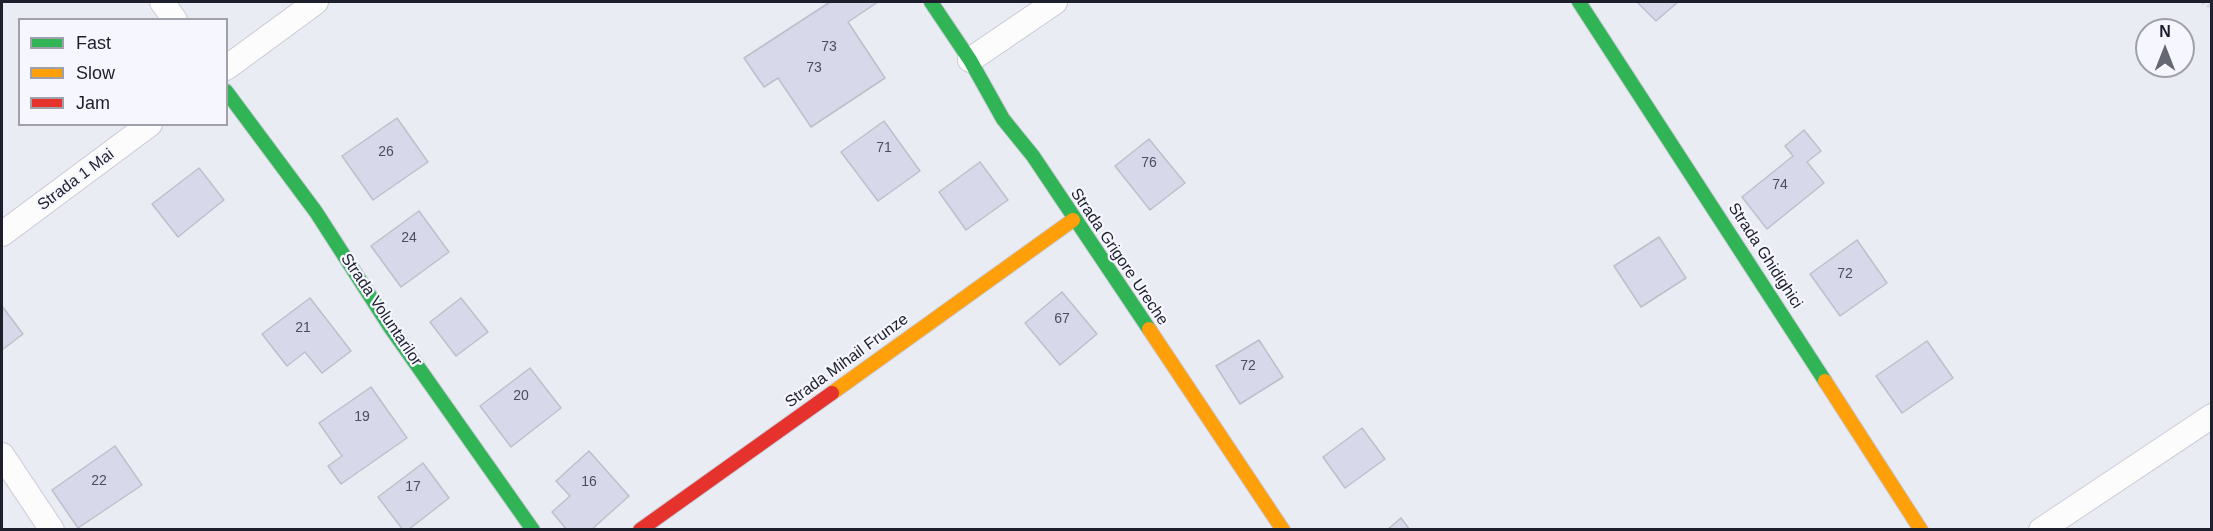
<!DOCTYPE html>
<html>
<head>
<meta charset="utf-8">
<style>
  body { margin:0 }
  #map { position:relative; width:2213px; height:531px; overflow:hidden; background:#eaecf4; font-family:Helvetica,sans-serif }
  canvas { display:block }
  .frame { position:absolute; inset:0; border:3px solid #1e1f2d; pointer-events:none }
  .legend { position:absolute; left:18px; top:18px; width:210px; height:108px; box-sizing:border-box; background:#f5f6fe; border:2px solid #9fa0aa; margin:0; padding:8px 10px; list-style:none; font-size:18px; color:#1e1f2d }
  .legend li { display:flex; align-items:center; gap:12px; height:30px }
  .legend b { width:30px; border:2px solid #9fa0aa }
  .north { position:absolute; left:2135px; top:18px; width:60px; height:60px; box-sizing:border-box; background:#f5f6fe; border:2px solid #9fa0aa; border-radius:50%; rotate:0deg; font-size:16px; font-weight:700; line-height:24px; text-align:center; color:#1e1f2d }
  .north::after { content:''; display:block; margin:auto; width:21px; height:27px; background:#656773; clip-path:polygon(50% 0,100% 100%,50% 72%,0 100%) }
</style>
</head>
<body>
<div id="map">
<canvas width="2213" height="531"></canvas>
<div class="frame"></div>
<ul class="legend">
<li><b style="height:8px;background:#30b455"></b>Fast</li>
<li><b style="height:8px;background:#ff9f0a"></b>Slow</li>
<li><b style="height:8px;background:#e5322d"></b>Jam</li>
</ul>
<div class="north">N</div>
</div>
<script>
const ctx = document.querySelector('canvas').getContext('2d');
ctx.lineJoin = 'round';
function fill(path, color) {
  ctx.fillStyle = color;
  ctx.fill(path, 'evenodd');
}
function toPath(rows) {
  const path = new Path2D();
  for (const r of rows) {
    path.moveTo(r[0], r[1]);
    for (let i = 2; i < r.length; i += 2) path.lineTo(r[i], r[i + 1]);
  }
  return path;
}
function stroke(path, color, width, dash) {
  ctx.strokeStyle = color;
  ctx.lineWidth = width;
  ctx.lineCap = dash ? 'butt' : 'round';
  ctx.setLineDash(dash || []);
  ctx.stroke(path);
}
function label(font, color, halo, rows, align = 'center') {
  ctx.font = font + ' Helvetica,sans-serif';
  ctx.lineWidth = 4.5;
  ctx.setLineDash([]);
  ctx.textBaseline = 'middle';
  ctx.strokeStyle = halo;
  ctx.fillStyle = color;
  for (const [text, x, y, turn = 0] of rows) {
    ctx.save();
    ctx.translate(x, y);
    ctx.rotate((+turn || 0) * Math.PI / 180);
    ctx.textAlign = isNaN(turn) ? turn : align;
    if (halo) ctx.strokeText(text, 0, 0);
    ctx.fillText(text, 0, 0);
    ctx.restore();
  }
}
const building = toPath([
  [830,2,878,2,848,22,885,78,811,127,778,78,764,87,744,58,830,2],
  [1637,2,1678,2,1656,21,1637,2],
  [397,118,428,162,373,200,342,156,397,118],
  [884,121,920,171,878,201,841,152,884,121],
  [1804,130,1821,151,1807,162,1824,183,1767,229,1742,197,1793,156,1785,146,1804,130],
  [1149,139,1185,183,1150,210,1115,166,1149,139],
  [980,162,1008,200,966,230,939,192,980,162],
  [199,168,224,200,178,237,152,204,199,168],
  [419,211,449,252,401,287,371,246,419,211],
  [1659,237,1686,278,1641,307,1614,266,1659,237],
  [1857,240,1887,283,1840,316,1810,274,1857,240],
  [1062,292,1097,334,1060,365,1025,323,1062,292],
  [310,298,351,351,322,373,305,352,287,366,262,334,310,298],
  [461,298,488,332,456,356,430,322,461,298],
  [2,306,23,334,2,350,2,306],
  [1259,340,1283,377,1240,404,1216,366,1259,340],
  [1927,341,1953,378,1902,413,1876,376,1927,341],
  [530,368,561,408,511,447,480,406,530,368],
  [371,387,407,438,341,484,328,466,342,456,319,423,371,387],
  [1362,428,1385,459,1345,488,1323,457,1362,428],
  [115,446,142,485,78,528,52,490,115,446],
  [589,451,629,496,591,530,567,530,552,512,570,496,556,481,589,451],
  [423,463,449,498,408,530,403,530,378,497,423,463],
  [1401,518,1410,530,1387,530,1401,518]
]);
const path = toPath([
  [2202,2,2212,8]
]);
const street = toPath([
  [162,2,175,20],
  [970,60,1055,2],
  [226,68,316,2],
  [2,234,150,124],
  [2,455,52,530],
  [2041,530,2212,416]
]);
const fast = toPath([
  [931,2,970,60,1003,119,1033,156,1149,329],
  [1579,2,1825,381],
  [226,91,316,212,390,327,533,530]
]);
const slow = toPath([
  [1149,329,1283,530],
  [1825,381,1921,530],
  [832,393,1073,220]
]);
const jam = toPath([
  [640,530,832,393]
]);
const numberNames = [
  ["73",829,47],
  ["73",814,68],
  ["71",884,148],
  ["26",386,152],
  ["76",1149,163],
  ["74",1780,185],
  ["24",409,238],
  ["72",1845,274],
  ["67",1062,319],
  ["21",303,328],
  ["72",1248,366],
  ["20",521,396],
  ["19",362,417],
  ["22",99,481],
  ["16",589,482],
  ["17",413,487]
];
const streetNames = [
  ["Strada 1 Mai",76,180,-37],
  ["Strada Ghidighici",1765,256,57],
  ["Strada Grigore Ureche",1119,257,56],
  ["Strada Voluntarilor",381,310,56],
  ["Strada Mihail Frunze",847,361,-36]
];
fill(building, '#d7d9ea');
stroke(building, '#bdbfca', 1.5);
stroke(street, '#c9cad5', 26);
stroke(fast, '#c9cad5', 16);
stroke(slow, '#c9cad5', 16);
stroke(jam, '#c9cad5', 16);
stroke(path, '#d7d8db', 4, [3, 3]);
stroke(street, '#fcfcfd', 24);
stroke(fast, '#30b455', 14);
stroke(slow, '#ff9f0a', 14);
stroke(jam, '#e5322d', 14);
label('14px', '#4c4e5c', null, numberNames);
label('16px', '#1e1f2d', '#f5f6fe', streetNames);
</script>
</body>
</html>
